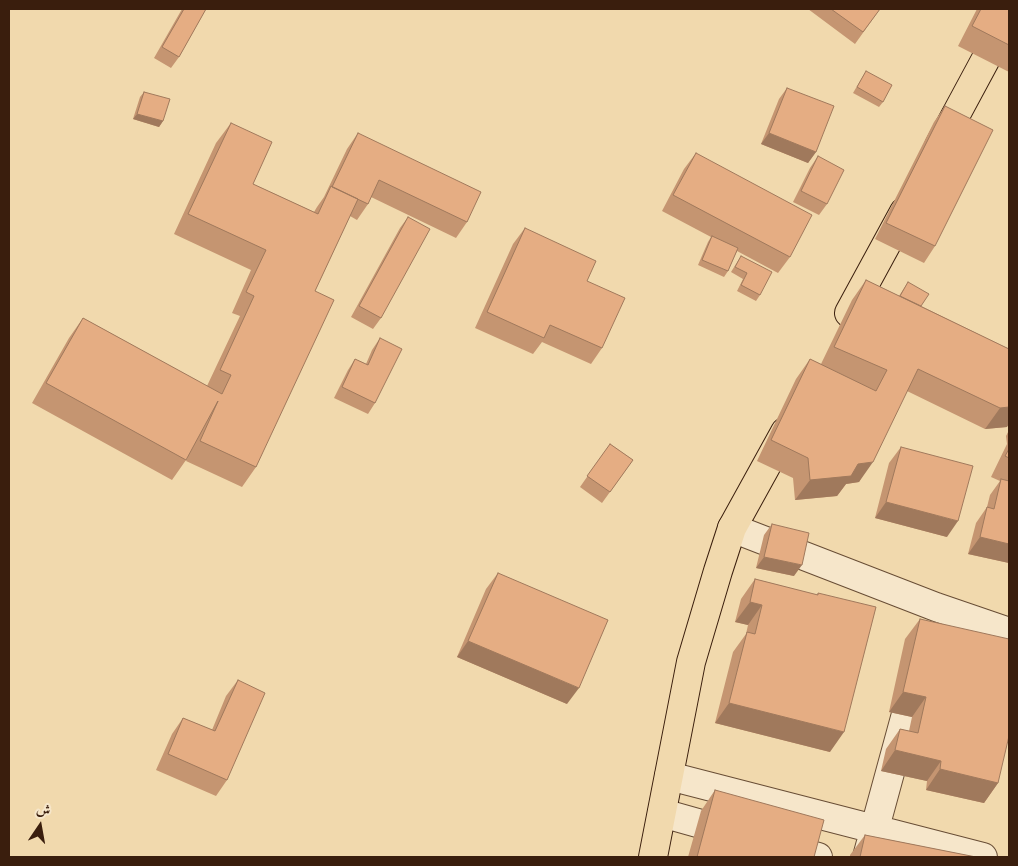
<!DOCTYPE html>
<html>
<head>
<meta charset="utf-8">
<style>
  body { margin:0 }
  #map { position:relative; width:1018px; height:866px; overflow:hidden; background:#f1d9ad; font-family:"Sorts Mill Goudy",Amiri,serif }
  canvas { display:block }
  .frame { position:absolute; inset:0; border:10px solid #3a1e0d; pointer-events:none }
  .north { position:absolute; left:15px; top:801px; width:50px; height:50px; -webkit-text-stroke:4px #f6e6ca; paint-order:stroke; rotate:12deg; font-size:14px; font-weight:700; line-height:20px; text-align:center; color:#3a1e0d }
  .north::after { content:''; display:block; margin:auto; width:18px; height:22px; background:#3a1e0d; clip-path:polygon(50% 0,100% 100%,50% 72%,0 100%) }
</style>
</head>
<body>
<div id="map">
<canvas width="1018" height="866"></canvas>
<div class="frame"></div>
<div class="north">ش</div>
</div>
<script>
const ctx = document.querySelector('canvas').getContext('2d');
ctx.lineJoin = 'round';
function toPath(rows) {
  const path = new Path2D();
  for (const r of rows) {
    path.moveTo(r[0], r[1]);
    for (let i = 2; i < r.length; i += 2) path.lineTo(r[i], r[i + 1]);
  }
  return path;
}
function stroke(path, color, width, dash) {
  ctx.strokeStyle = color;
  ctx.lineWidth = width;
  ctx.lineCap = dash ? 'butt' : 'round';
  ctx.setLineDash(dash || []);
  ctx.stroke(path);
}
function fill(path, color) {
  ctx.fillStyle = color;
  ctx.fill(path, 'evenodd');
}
const minor = toPath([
  [732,528,936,607,1009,632],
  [669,776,983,857],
  [662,813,733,833],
  [779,846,818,857],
  [867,857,915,681]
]);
const major = toPath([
  [939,146,1009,16],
  [849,313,904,212],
  [653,857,691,662,718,571,732,528,785,432]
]);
const wall = toPath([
  [182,9,206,9,179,57,171,68,154,58],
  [808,9,880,9,855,44],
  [977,9,1009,9,1009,72,958,46],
  [866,71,883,102,879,107,853,93],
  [787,88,816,152,808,163,761,144,779,99],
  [144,92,163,121,159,127,133,119,140,97],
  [945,106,935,246,924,263,875,239,934,122],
  [231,123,253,184,314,212,317,207,324,197,347,149,358,133,467,222,456,238,371,197,368,204,357,220,350,216,315,291,256,467,242,487,186,461,191,449,186,460,172,480,32,403,69,338,83,318,207,386,240,316,232,313,251,270,174,234,216,143],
  [696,153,790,257,778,273,737,251,728,271,724,277,698,265,708,242,711,237,662,211,684,169],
  [818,156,827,204,819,215,793,202,810,168],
  [408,217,381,318,373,329,351,317,400,228],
  [525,228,587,281,602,348,591,364,542,342,533,354,475,328,513,244],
  [741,256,760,295,756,301,737,291,743,279,731,272],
  [866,280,899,296,908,282,921,306,1009,349,1007,427,985,429,907,391,859,482,846,484,837,496,795,500,793,478,757,461,796,379,810,359,821,364,852,300],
  [380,338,375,403,368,414,334,398,348,370,355,359,366,364,372,350],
  [1009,430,1009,563,968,554,976,523,987,507,990,495,1000,481,991,477,1007,444,1006,436],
  [610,444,633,460,602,503,580,487],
  [901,447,947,537,875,518,889,463],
  [772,524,794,576,756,568,764,535],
  [498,573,567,704,457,657,486,589],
  [755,579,817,595,818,593,830,752,715,723,733,652,746,634,748,625,735,622,741,599],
  [920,619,998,783,984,803,926,790,927,781,881,771,886,749,900,729,909,731,912,717,889,712,905,639],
  [238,680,227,780,216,796,156,770,172,734,183,718,212,730,226,696],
  [715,790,814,857,688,857,701,811],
  [865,835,976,857,850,857,850,855]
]);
const shadedWall = toPath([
  [137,114,163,121,159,127,133,119],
  [769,133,816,152,808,163,761,144],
  [1009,407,1009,424,1007,427,985,429,1000,408],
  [873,462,859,482,846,484,837,496,795,500,810,480,858,464],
  [886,502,958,521,947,537,875,518],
  [980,537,1009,544,1009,563,968,554],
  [764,557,802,565,794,576,756,568],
  [750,602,762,605,748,625,735,622],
  [468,641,579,688,567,704,457,657],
  [903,692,926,697,912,717,889,712],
  [729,703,844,732,830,752,715,723],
  [895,750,941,761,927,781,881,771],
  [940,769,998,783,984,803,926,790]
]);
const building = toPath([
  [184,9,206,9,179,57,162,47,184,9],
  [831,9,880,9,863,32,831,9],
  [981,9,1009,9,1009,45,972,26,981,9],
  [866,71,892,85,883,102,857,87,866,71],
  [787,88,834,106,816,152,769,133,787,88],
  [144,92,170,99,163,121,137,114,144,92],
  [945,106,993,130,935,246,886,223,945,106],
  [231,123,272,142,253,184,318,214,331,186,358,199,315,291,334,300,256,467,200,441,218,401,186,460,46,383,83,318,222,394,231,375,220,370,254,296,246,292,266,250,188,214,231,123],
  [358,133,481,192,467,222,379,180,368,204,332,187,358,133],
  [696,153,812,215,790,257,673,195,696,153],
  [818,156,844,170,827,204,801,191,818,156],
  [408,217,430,229,381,318,359,306,408,217],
  [525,228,596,261,587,281,625,298,602,348,550,325,544,338,487,312,525,228],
  [712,236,738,248,728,271,702,260,712,236],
  [741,256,772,272,760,295,741,285,747,273,735,267,741,256],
  [866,280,1009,349,1009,407,1000,408,918,369,873,462,858,464,851,476,810,480,808,458,771,440,810,359,876,391,887,370,834,347,866,280],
  [908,282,929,294,921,306,900,296,908,282],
  [380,338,402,349,375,403,342,387,355,359,368,365,380,338],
  [610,444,633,460,610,492,587,476,610,444],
  [901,447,973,466,958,521,886,502,901,447],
  [1009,449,1009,458,1005,456,1009,449],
  [1001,479,1009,481,1009,544,980,537,987,507,994,509,1001,479],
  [772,524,809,533,802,565,764,557,772,524],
  [498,573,608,620,579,688,468,641,498,573],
  [755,579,818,595,818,593,876,607,844,732,729,703,747,632,755,634,762,605,750,602,755,579],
  [920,619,1009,639,1009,736,998,783,940,769,941,761,895,750,900,729,918,733,926,697,903,692,920,619],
  [238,680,265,693,227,780,168,754,183,718,215,731,238,680],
  [715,790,824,820,814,857,697,857,715,790],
  [865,835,976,857,860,857,865,835]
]);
stroke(minor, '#684d35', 30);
stroke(major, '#3a1e0d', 30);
stroke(minor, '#f6e6ca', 28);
stroke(major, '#f1d9ad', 28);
fill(wall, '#c59571');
fill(shadedWall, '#a0795c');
fill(building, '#e5ad83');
stroke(building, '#a0795c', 1);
</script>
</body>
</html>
